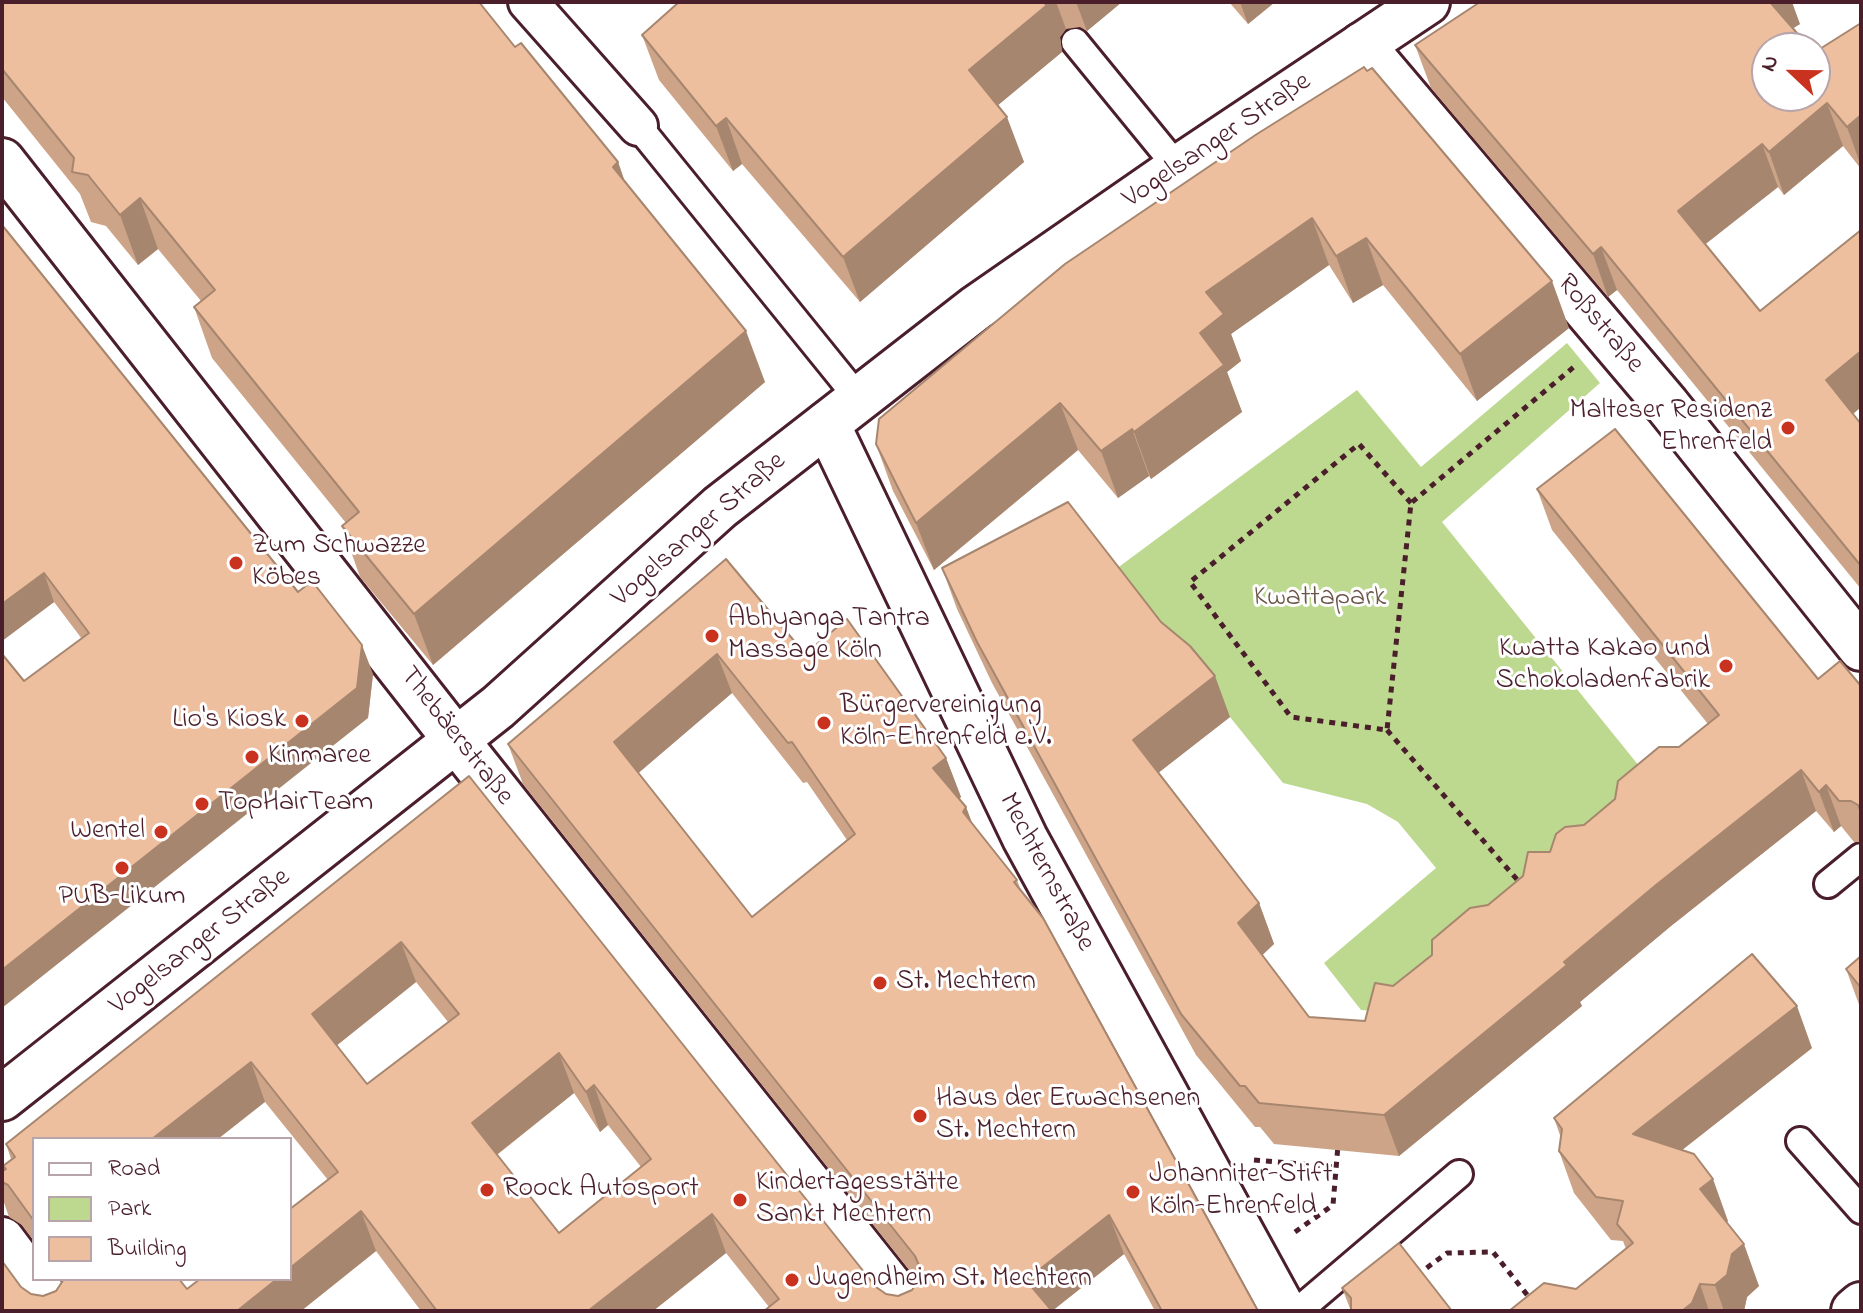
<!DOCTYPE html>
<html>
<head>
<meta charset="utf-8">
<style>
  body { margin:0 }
  #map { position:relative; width:1863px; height:1313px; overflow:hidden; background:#fff; font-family:"Indie Flower",sans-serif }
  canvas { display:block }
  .frame { position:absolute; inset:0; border:4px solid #4a1f2b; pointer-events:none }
  .legend { position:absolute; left:32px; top:1137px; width:260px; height:144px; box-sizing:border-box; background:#fff; border:2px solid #b7a5aa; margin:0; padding:10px 14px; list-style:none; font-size:24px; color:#4a1f2b }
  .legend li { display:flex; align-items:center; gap:16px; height:40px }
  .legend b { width:40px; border:2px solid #b7a5aa }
  .north { position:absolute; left:1751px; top:32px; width:80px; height:80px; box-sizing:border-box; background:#fff; border:2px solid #b7a5aa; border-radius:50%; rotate:292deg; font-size:22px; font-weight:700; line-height:32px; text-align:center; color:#4a1f2b }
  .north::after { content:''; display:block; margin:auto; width:28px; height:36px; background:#c8321e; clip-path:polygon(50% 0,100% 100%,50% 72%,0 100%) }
</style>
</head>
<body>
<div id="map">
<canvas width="1863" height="1313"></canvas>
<div class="frame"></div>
<ul class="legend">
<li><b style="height:10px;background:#fff"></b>Road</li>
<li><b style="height:22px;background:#bdd88f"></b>Park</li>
<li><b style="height:22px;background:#eebf9e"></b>Building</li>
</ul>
<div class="north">N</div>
</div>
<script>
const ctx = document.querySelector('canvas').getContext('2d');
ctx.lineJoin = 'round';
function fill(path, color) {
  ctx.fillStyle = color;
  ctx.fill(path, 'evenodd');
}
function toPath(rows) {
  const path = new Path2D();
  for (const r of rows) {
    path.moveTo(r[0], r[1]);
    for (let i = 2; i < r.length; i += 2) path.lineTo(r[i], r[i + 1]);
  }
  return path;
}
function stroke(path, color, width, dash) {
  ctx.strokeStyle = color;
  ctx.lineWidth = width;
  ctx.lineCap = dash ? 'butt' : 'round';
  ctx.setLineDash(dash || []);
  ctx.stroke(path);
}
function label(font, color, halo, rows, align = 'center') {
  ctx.font = font + ' "Indie Flower",sans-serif';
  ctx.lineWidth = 6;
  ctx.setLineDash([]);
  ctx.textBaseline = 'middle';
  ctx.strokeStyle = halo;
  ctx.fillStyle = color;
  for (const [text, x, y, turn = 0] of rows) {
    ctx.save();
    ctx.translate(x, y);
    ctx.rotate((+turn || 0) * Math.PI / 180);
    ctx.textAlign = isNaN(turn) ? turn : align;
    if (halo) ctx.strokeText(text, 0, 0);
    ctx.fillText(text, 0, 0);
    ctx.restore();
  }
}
const green = toPath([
  [1567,343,1600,383,1442,522,1652,782,1374,1011,1361,1010,1324,963,1436,868,1398,822,1367,804,1283,783,1230,717,1108,575,1357,390,1421,467]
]);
const path = toPath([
  [1411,503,1359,444,1190,582,1291,717,1387,730,1411,503,1575,366],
  [1387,730,1520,883],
  [1254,1160,1337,1167],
  [1295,1232,1333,1205,1338,1145],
  [1417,1275,1447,1253,1493,1252,1540,1311]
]);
const service = toPath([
  [1075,42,1178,168],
  [638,126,859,399],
  [1828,884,1861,857],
  [1800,1141,1861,1210],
  [1298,1311,1459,1174]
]);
const pedestrian = toPath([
  [528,2,638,126]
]);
const minor = toPath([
  [1362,45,1667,405,1861,648],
  [2,161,456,740,910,1311],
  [827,424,1025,838,1284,1311],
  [2,1240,55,1311],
  [1854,1311,1861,1305]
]);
const tertiary = toPath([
  [2,1098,498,707,720,507,976,308,1178,168,1427,2]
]);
const wall = toPath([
  [2,2,515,47,618,162,624,180,765,382,433,665,360,577,342,526,346,523,212,358,194,307,201,301,158,249,138,265,106,226,91,222,80,194,2,97],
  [679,2,1122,2,1087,31,1080,27,1066,29,1060,37,1062,52,998,105,1024,162,860,302,742,164,733,171,659,80,642,35],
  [1229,2,1275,2,1248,24],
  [1861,23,1861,169,1843,146,1784,195,1778,187,1705,244,1760,311,1861,230,1861,407,1853,414,1861,424,1861,589,1617,290,1608,297,1431,88,1415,45,1800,24,1793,28,1767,96],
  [1257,134,1569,328,1477,401,1383,285,1353,303,1329,265,1231,334,1241,361,1227,372,1242,412,1151,479,1149,476,1118,498,1078,450,934,570,893,491,876,444],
  [2,225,298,592,373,674,368,718,24,681,82,639,54,602,2,641],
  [1537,489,1818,679,1861,686,1861,842,1854,842,1841,826,1834,832,1816,811,1671,926,1580,1002,1582,1006,1399,1156,1274,1144,1260,1127,1255,1127,1196,1055,992,683,957,609,942,568,1230,717,1159,772,1259,903,1274,944,1262,955,1309,1017,1365,1021,1393,986,1432,955,1550,852,1708,724,1552,530],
  [726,559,805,654,946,758,961,797,959,799,966,807,972,823,1017,880,1021,891,1258,1311,1155,1311,1124,1254,1052,1311,769,1307,726,1253,653,1311,421,1311,376,1251,301,1311,2,1311,21,1287,31,1294,43,1296,56,1291,63,1281,62,1279,179,1279,187,1289,328,1180,265,1102,34,1139,34,1241,22,1225,9,1217,2,1197,2,1171,5,1169,3,1166,11,1159,6,1144,469,776,876,1287,886,1294,898,1296,912,1290,918,1281,523,784,508,744],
  [732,693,803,783,807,782,847,840,752,917,638,773],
  [416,982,448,1022,367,1084,336,1046],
  [574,1093,600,1132,608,1125,641,1167,559,1233,497,1155],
  [1861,956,1861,1010,1846,969],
  [1812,1048,1682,1150,1728,1221,1727,1222,1759,1286,1747,1297,1744,1311,1509,1311,1576,1289,1626,1249,1623,1241,1611,1240,1574,1193,1559,1151,1561,1138,1554,1118],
  [1342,1288,1452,1311,1351,1311]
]);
const shadedWall = toPath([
  [1045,2,1056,2,1066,29,1060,37,1062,52,985,116,969,70],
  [1076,2,1122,2,1087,31],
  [1240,2,1275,2,1248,24],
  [1766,2,1792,2,1800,24,1779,37],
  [1827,103,1843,146,1784,195,1769,152],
  [1861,115,1861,166,1847,127],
  [1007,117,1024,162,860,302,843,257],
  [726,118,742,164,733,171,716,126],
  [1762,144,1778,187,1693,254,1678,211],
  [618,162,636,213,613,167],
  [140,198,158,249,138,265,120,215],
  [1312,218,1329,265,1231,334,1241,361,1227,372,1242,412,1151,479,1134,432,1200,333,1206,292],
  [1366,238,1383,285,1353,303,1336,256],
  [1601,247,1617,290,1608,297,1593,254],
  [1552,281,1569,328,1477,401,1460,354],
  [746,331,765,382,433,665,414,614],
  [1861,351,1861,407,1842,423,1826,380],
  [1060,403,1078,450,934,570,916,523],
  [1132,429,1149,476,1118,498,1101,451],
  [44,573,54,602,2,641,2,604],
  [362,645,373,674,368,718,2,1008,2,970],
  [717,654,732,693,628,782,614,742],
  [1215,676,1230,717,1148,781,1133,740],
  [946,758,961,797,947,808,933,768],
  [1801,770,1816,811,1671,926,1580,1002,1582,1006,1399,1156,1384,1115,1656,885],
  [1826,785,1841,826,1834,832,1819,792],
  [966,807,981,847,963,812],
  [1259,903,1274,944,1253,964,1238,923],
  [401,942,416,982,326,1054,312,1014],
  [1797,1006,1812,1048,1649,1176,1633,1134],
  [559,1053,574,1093,486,1163,472,1123],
  [251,1062,265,1102,218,1139,152,1139],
  [594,1085,608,1125,600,1132,586,1092],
  [1713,1179,1728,1221,1716,1231,1700,1189],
  [361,1211,376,1251,301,1311,237,1311,277,1279,290,1279,290,1268],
  [712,1214,726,1253,653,1311,588,1311],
  [1109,1215,1124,1254,1052,1311,1026,1280],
  [1744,1244,1759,1286,1747,1297,1744,1311,1724,1311,1715,1285,1732,1254],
  [1700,1284,1709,1311,1682,1311]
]);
const building = toPath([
  [2,2,479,2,515,47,521,43,618,162,613,167,746,331,414,614,342,526,359,512,194,307,215,290,140,198,120,215,88,175,72,172,74,158,2,69,2,2],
  [679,2,1045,2,1046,6,969,70,1007,117,843,257,726,118,716,126,642,35,679,2],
  [1480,2,1770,2,1810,48,1767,48,1767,96,1815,96,1815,52,1861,23,1861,115,1847,127,1827,103,1769,152,1762,144,1678,211,1760,311,1861,230,1861,351,1826,380,1861,424,1861,566,1601,247,1593,254,1415,45,1480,2],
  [1364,67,1367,71,1372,68,1552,281,1460,354,1366,238,1336,256,1312,218,1206,292,1224,314,1200,333,1224,365,1134,432,1132,429,1101,451,1060,403,916,523,876,444,879,419,1065,264,1257,134,1364,67],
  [2,225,298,592,312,581,362,645,357,688,2,970,2,654,24,681,89,633,44,573,2,604,2,225],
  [1615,429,1818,679,1840,661,1861,686,1861,812,1858,805,1851,801,1839,801,1826,785,1819,792,1801,770,1656,885,1564,962,1567,965,1384,1115,1259,1103,1245,1086,1240,1086,1181,1014,977,642,942,568,1068,502,1161,622,1190,646,1215,676,1133,740,1259,903,1238,923,1309,1017,1365,1021,1375,983,1393,986,1432,955,1432,940,1470,908,1488,905,1523,876,1528,852,1550,852,1556,834,1565,827,1584,825,1615,799,1618,781,1659,747,1679,747,1719,715,1537,489,1615,429],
  [726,559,805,654,847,619,946,758,933,768,966,807,963,812,1017,880,1014,882,1043,918,1258,1311,1162,1311,1109,1215,1026,1280,1052,1311,764,1311,779,1299,712,1214,588,1311,437,1311,361,1211,290,1268,290,1209,338,1172,251,1062,152,1139,34,1139,34,1221,8,1185,2,1182,2,1171,6,1169,3,1166,15,1157,6,1144,469,776,876,1287,886,1294,898,1296,912,1290,918,1281,920,1268,915,1256,508,744,726,559],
  [717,654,788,743,792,742,855,834,752,917,614,742,717,654],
  [401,942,459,1014,367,1084,312,1014,401,942],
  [559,1053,586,1092,594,1085,651,1159,559,1233,472,1123,559,1053],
  [1752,954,1797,1006,1633,1134,1694,1154,1713,1179,1700,1189,1744,1244,1732,1254,1727,1275,1715,1285,1700,1284,1692,1303,1682,1311,1509,1311,1544,1283,1576,1289,1633,1243,1617,1224,1623,1201,1596,1197,1559,1151,1562,1129,1554,1118,1752,954],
  [1861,956,1861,988,1846,969,1861,956],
  [1399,1243,1452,1311,1351,1311,1351,1298,1342,1288,1399,1243],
  [2,1261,21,1287,31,1294,43,1296,56,1291,64,1279,179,1279,187,1289,200,1279,277,1279,237,1311,2,1311,2,1261]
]);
const markers = [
  [1788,428,8,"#c8321e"],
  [236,563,8,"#c8321e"],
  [712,636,8,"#c8321e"],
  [1726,666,8,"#c8321e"],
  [302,721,8,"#c8321e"],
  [824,723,8,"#c8321e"],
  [252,757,8,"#c8321e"],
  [202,804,8,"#c8321e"],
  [161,832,8,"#c8321e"],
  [122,868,8,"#c8321e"],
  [880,983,8,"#c8321e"],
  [920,1116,8,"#c8321e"],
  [487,1190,8,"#c8321e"],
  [1133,1192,8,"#c8321e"],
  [740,1200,8,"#c8321e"],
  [792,1280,8,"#c8321e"]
];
const streetNames = [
  ["Vogelsanger Straße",1218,142,-34],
  ["Roßstraße",1599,325,50],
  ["Vogelsanger Straße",700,531,-41],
  ["Thebäerstraße",455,737,52],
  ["Mechternstraße",1045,873,62],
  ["Vogelsanger Straße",201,943,-38]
];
const poiNames = [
  ["Malteser Residenz",1772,412,"right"],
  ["Ehrenfeld",1772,444,"right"],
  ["Zum Schwazze",252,547],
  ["Köbes",252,579],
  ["Abhyanga Tantra",728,620],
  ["Massage Köln",728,652],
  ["Kwatta Kakao und",1710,650,"right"],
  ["Schokoladenfabrik",1710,682,"right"],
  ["Bürgervereinigung",840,707],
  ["Köln-Ehrenfeld e.V.",840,739],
  ["Lio's Kiosk",286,721,"right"],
  ["Kinmaree",268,757],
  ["TopHairTeam",218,804],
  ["Wentel",145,832,"right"],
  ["PUB-Likum",122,898,"center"],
  ["St. Mechtern",896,983],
  ["Haus der Erwachsenen",936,1100],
  ["St. Mechtern",936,1132],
  ["Johanniter-Stift",1149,1176],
  ["Köln-Ehrenfeld",1149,1208],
  ["Kindertagesstätte",756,1184],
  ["Sankt Mechtern",756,1216],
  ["Roock Autosport",503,1190],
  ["Jugendheim St. Mechtern",808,1280]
];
const parkNames = [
  ["Kwattapark",1320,599]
];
fill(green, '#bdd88f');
stroke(service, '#4a1f2b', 32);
stroke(pedestrian, '#4a1f2b', 44);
stroke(minor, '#4a1f2b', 50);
stroke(tertiary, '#4a1f2b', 50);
stroke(path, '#4a1f2b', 5, [6, 6]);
stroke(service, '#fff', 26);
stroke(pedestrian, '#fff', 38);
stroke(minor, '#fff', 44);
stroke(tertiary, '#fff', 44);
fill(wall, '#cda488');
fill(shadedWall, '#a7866f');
fill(building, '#eebf9e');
stroke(building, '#a7866f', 2);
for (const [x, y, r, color] of markers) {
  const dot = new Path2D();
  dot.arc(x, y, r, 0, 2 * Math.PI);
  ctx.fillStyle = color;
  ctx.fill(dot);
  stroke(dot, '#fff', 3);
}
label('28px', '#4a1f2b', '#fff', streetNames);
label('28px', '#4a1f2b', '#fff', poiNames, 'left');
label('28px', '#6c5649', '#fff', parkNames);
</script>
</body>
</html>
